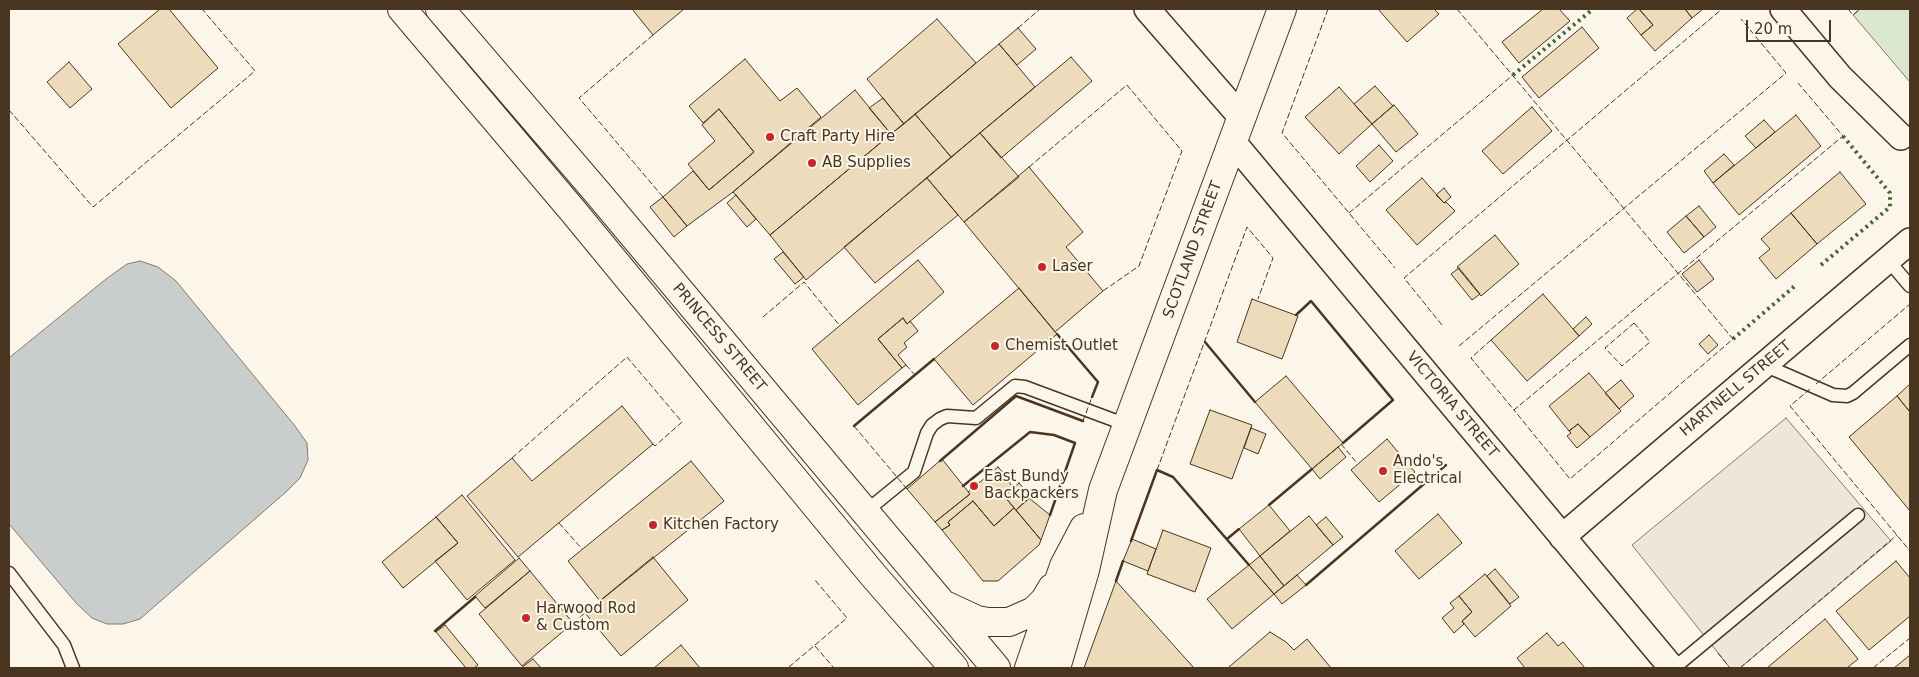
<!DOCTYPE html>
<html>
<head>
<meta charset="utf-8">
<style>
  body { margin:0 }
  #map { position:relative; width:1919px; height:677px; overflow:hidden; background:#fbf6e9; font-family:"DejaVu Sans",sans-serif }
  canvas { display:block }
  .frame { position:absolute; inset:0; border:10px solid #4a3520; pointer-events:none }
  .scale { position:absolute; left:1746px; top:20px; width:85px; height:22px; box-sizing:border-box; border:2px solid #4a3520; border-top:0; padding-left:6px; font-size:15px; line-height:18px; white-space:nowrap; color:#4a3520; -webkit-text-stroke:4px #fbf6e9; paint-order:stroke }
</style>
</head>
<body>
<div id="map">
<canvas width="1919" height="677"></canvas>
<div class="frame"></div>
<div class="scale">20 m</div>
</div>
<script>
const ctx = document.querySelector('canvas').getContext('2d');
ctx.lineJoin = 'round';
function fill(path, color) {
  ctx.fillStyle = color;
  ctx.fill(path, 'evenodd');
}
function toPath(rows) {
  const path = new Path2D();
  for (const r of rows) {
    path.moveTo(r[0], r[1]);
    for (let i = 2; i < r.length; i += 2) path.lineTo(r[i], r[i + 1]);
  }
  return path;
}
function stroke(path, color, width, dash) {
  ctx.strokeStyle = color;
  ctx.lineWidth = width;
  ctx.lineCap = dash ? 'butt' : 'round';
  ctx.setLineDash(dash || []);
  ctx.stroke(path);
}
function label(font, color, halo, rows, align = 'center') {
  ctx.font = font + ' "DejaVu Sans",sans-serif';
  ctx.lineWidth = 4;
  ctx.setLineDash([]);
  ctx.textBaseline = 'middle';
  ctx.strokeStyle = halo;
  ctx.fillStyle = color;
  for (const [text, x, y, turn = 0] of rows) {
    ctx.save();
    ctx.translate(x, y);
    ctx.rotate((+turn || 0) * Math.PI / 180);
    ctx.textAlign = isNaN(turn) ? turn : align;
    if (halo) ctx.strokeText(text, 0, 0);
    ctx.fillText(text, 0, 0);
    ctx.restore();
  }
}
const green = toPath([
  [1860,9,1910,9,1910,82,1853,15,1860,9]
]);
const parking = toPath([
  [1786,418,1891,541,1740,668,1730,668,1632,545,1786,418]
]);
const water = toPath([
  [140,261,158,267,176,281,295,426,307,443,308,460,300,478,287,491,140,619,123,624,107,624,92,618,77,604,9,524,9,358,106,279,127,264,140,261]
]);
const building = toPath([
  [160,9,169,9,218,68,171,108,118,44,160,9],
  [632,9,684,9,653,35,632,9],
  [1378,9,1434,9,1439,14,1407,42,1378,9],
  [1543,9,1559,9,1570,21,1519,63,1502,42,1543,9],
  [1637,9,1639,9,1653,25,1641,35,1627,18,1637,9],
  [1639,9,1685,9,1692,18,1655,51,1641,35,1653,25,1639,9],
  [1685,9,1703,9,1692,18,1685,9],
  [937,19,976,63,904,124,867,79,937,19],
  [1582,27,1599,48,1539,98,1522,77,1582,27],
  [1018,28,1036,49,1017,65,999,44,1018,28],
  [999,44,1035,87,951,157,915,114,999,44],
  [1071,57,1092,81,1001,158,980,133,1071,57],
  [745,59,780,101,797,88,821,117,733,192,687,226,663,197,693,171,709,190,754,152,719,109,703,123,689,106,745,59],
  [69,62,92,89,70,108,47,82,69,62],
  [1375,86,1393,106,1372,124,1354,104,1375,86],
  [1339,87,1372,124,1339,154,1305,117,1339,87],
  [855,90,891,134,770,235,733,192,855,90],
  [883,98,904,124,891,134,869,108,883,98],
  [1394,105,1418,134,1396,152,1372,124,1394,105],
  [1532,107,1552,131,1503,174,1482,151,1532,107],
  [719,109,754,152,709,190,688,164,715,141,702,125,719,109],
  [915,114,951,157,806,280,770,235,915,114],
  [1796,115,1821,146,1739,215,1713,183,1796,115],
  [1764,120,1775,132,1756,148,1745,136,1764,120],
  [980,133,1019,177,964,222,927,178,980,133],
  [1379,145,1393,161,1370,182,1356,166,1379,145],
  [1724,154,1734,165,1713,183,1704,171,1724,154],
  [1029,167,1083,232,1066,247,1103,291,1055,332,964,222,1029,167],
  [1840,172,1866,204,1817,244,1791,213,1840,172],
  [927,178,958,215,875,283,844,247,927,178],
  [1422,178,1444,203,1446,202,1455,211,1417,245,1386,210,1422,178],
  [1444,188,1451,197,1444,203,1436,195,1444,188],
  [736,195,756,219,747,227,727,203,736,195],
  [663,197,687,226,674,237,650,207,663,197],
  [1699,206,1716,227,1704,237,1686,216,1699,206],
  [1791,213,1817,244,1776,279,1759,258,1770,249,1761,239,1791,213],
  [1686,216,1704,237,1684,253,1667,232,1686,216],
  [1495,235,1519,264,1481,296,1457,267,1495,235],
  [783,252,804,277,795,284,774,259,783,252],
  [918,260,944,292,907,324,903,318,878,339,902,368,858,405,812,349,918,260],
  [1699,260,1714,279,1697,292,1682,274,1699,260],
  [1459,268,1480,294,1472,300,1451,274,1459,268],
  [1019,288,1057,334,973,405,934,359,1019,288],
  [1543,294,1579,336,1527,381,1491,340,1543,294],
  [1252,299,1298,316,1282,359,1237,342,1252,299],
  [1586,317,1592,324,1579,336,1573,329,1586,317],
  [903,318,907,324,910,321,918,331,904,343,907,347,898,355,906,365,902,368,878,339,903,318],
  [1709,335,1718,345,1708,354,1699,344,1709,335],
  [1589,373,1621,411,1590,437,1578,424,1569,431,1549,406,1589,373],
  [1286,376,1343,443,1312,469,1255,402,1286,376],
  [1621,380,1634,396,1619,409,1605,393,1621,380],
  [1910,384,1910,412,1897,396,1910,384],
  [1897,396,1910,412,1910,511,1849,437,1897,396],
  [622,406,653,444,518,557,467,496,512,458,532,481,622,406],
  [1210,410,1252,425,1232,479,1190,464,1210,410],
  [1578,424,1590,437,1577,448,1567,436,1571,433,1569,431,1578,424],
  [1251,428,1266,434,1258,454,1244,448,1251,428],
  [1387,439,1415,472,1379,502,1351,470,1387,439],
  [1338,447,1346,457,1320,479,1312,469,1338,447],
  [942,459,970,494,935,522,907,489,942,459],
  [691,461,724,501,600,601,568,561,691,461],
  [998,467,1009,479,1008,481,1013,487,1004,496,1014,508,994,526,973,501,948,522,950,525,942,530,935,522,970,494,968,492,998,467],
  [1019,483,1031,497,1016,510,1004,496,1019,483],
  [462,495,515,560,467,600,435,561,458,543,436,517,462,495],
  [1029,498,1050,515,1041,540,1016,510,1029,498],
  [973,501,994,526,1014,508,1041,540,1039,545,998,581,983,581,942,530,950,525,948,522,973,501],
  [1269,505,1290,531,1260,556,1239,529,1269,505],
  [1438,514,1462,543,1419,579,1395,551,1438,514],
  [1309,516,1333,545,1284,586,1260,556,1309,516],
  [436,517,458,543,403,588,382,562,436,517],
  [1326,517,1343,537,1333,545,1316,525,1326,517],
  [1163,530,1211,548,1195,592,1147,574,1163,530],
  [1132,539,1156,549,1148,571,1123,561,1132,539],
  [1260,556,1284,586,1274,594,1249,565,1260,556],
  [653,557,688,600,621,656,585,613,653,557],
  [519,558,530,571,485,608,475,596,519,558],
  [1896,561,1910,578,1910,616,1869,650,1836,611,1896,561],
  [1249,565,1274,594,1232,629,1207,599,1249,565],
  [1495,569,1519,597,1510,604,1487,576,1495,569],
  [530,571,573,623,522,666,479,614,530,571],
  [1485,574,1511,606,1475,637,1462,621,1472,612,1459,596,1485,574],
  [1297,575,1306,585,1282,604,1274,594,1297,575],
  [1116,581,1194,668,1084,668,1116,581],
  [1459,596,1472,612,1462,621,1464,624,1454,633,1442,618,1454,608,1450,603,1459,596],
  [1825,619,1858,659,1847,668,1767,668,1825,619],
  [445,625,478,665,474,668,466,668,436,632,445,625],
  [1270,632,1286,642,1294,650,1307,639,1331,668,1230,668,1229,667,1270,632],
  [1547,633,1558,646,1563,642,1585,668,1525,668,1517,658,1547,633],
  [681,645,700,668,654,668,681,645],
  [1910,655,1910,668,1894,668,1910,655],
  [533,659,541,668,521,668,533,659]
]);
const lane = toPath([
  [1888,260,1910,286],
  [1764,365,1833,395,1847,396,1853,393,1910,345],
  [865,512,914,472,927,433,932,425,940,419,947,416,976,418,1015,386,1025,387,1127,425],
  [9,573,64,645,73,668],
  [1674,668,1858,515]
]);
const street = toPath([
  [1147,9,1242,118],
  [1783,9,1840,77,1901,137],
  [1233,142,1672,668],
  [1562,537,1910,241]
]);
const secondary = toPath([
  [402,9,573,211,873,575,954,668],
  [440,9,596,191,996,668],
  [947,606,977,620,988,622,1009,622,1034,611,1045,600,1052,588],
  [1029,668,1064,566,1084,528],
  [1056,668,1085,570,1103,490,1282,9]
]);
const hedge = toPath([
  [1513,75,1593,9],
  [1821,265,1890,207,1890,193,1843,136],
  [1733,339,1796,285]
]);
const fence = toPath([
  [1328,9,1282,133,1395,268],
  [1457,9,1733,339,1570,479,1514,410],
  [1848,9,1853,15,1860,9],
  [1018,28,1040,9],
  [653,35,579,98,663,197],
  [9,110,93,207,255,71,202,9],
  [1029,167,1127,85,1182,151,1139,266,1103,291],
  [1349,213,1513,75],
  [763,317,804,282,840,326],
  [1634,323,1650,342,1622,366,1605,348,1634,323],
  [1442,325,1404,278,1722,9],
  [1491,340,1471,358,1514,410,1843,136,1798,83],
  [1459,346,1786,73,1741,19],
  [906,365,915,375],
  [1816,384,1910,304],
  [1810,389,1790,406,1910,551],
  [1083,421,1092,397],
  [854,426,907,489],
  [1341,444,1357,463],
  [512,458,627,357,682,422,655,446,653,444],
  [1157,470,1247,227,1273,258,1258,299],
  [559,523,582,549],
  [573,623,585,613],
  [815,646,834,668],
  [1718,653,1730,668],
  [789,667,847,618,815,580],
  [1740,668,1897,535],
  [1873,668,1910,638]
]);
const wall = toPath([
  [1296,315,1311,301,1393,400,1343,443],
  [1057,334,1098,382,1092,397],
  [1205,342,1255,402],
  [854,426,934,359],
  [940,461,1016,396,1083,421],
  [963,486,1030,432,1054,435,1075,443,1050,515],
  [1269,505,1312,469],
  [1227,539,1239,529],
  [1131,541,1157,470,1173,477,1249,565],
  [1116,581,1123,561],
  [1306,585,1446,465],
  [435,631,475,597]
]);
const markers = [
  [770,137,5,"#c62828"],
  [812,163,5,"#c62828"],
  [1042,267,5,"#c62828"],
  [995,346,5,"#c62828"],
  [1383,471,5,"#c62828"],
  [974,486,5,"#c62828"],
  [653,525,5,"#c62828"],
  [526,618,5,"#c62828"]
];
const poiNames = [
  ["Craft Party Hire",780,137],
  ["AB Supplies",822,163],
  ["Laser",1052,267],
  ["Chemist Outlet",1005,346],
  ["Ando's",1393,462],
  ["Electrical",1393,479],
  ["East Bundy",984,477],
  ["Backpackers",984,494],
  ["Kitchen Factory",663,525],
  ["Harwood Rod",536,609],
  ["& Custom",536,626]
];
const streetNames = [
  ["SCOTLAND STREET",1193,250,-70],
  ["PRINCESS STREET",719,338,50],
  ["HARTNELL STREET",1736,389,-40],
  ["VICTORIA STREET",1452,405,50]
];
fill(green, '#dce7d0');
stroke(green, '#887966', 1);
fill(parking, '#ede7d9');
stroke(parking, '#887966', 1);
fill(water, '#c9cecd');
stroke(water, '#887966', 1);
fill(building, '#ecdcbc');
stroke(building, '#4a3520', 1);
stroke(lane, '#4a3520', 15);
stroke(street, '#4a3520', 28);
stroke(secondary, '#4a3520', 30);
stroke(lane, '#fbf6e9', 12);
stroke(street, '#fbf6e9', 25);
stroke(secondary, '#fbf6e9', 28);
stroke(hedge, '#436837', 4, [2.5, 4]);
stroke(fence, '#4a3520', 1, [6, 2.5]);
stroke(wall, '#4a3520', 2.5);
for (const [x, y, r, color] of markers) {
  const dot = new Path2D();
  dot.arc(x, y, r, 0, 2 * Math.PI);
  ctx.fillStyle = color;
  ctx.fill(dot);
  stroke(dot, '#fbf6e9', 2);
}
label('15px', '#4a3520', '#fbf6e9', poiNames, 'left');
label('15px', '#4a3520', '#fbf6e9', streetNames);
</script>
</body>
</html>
